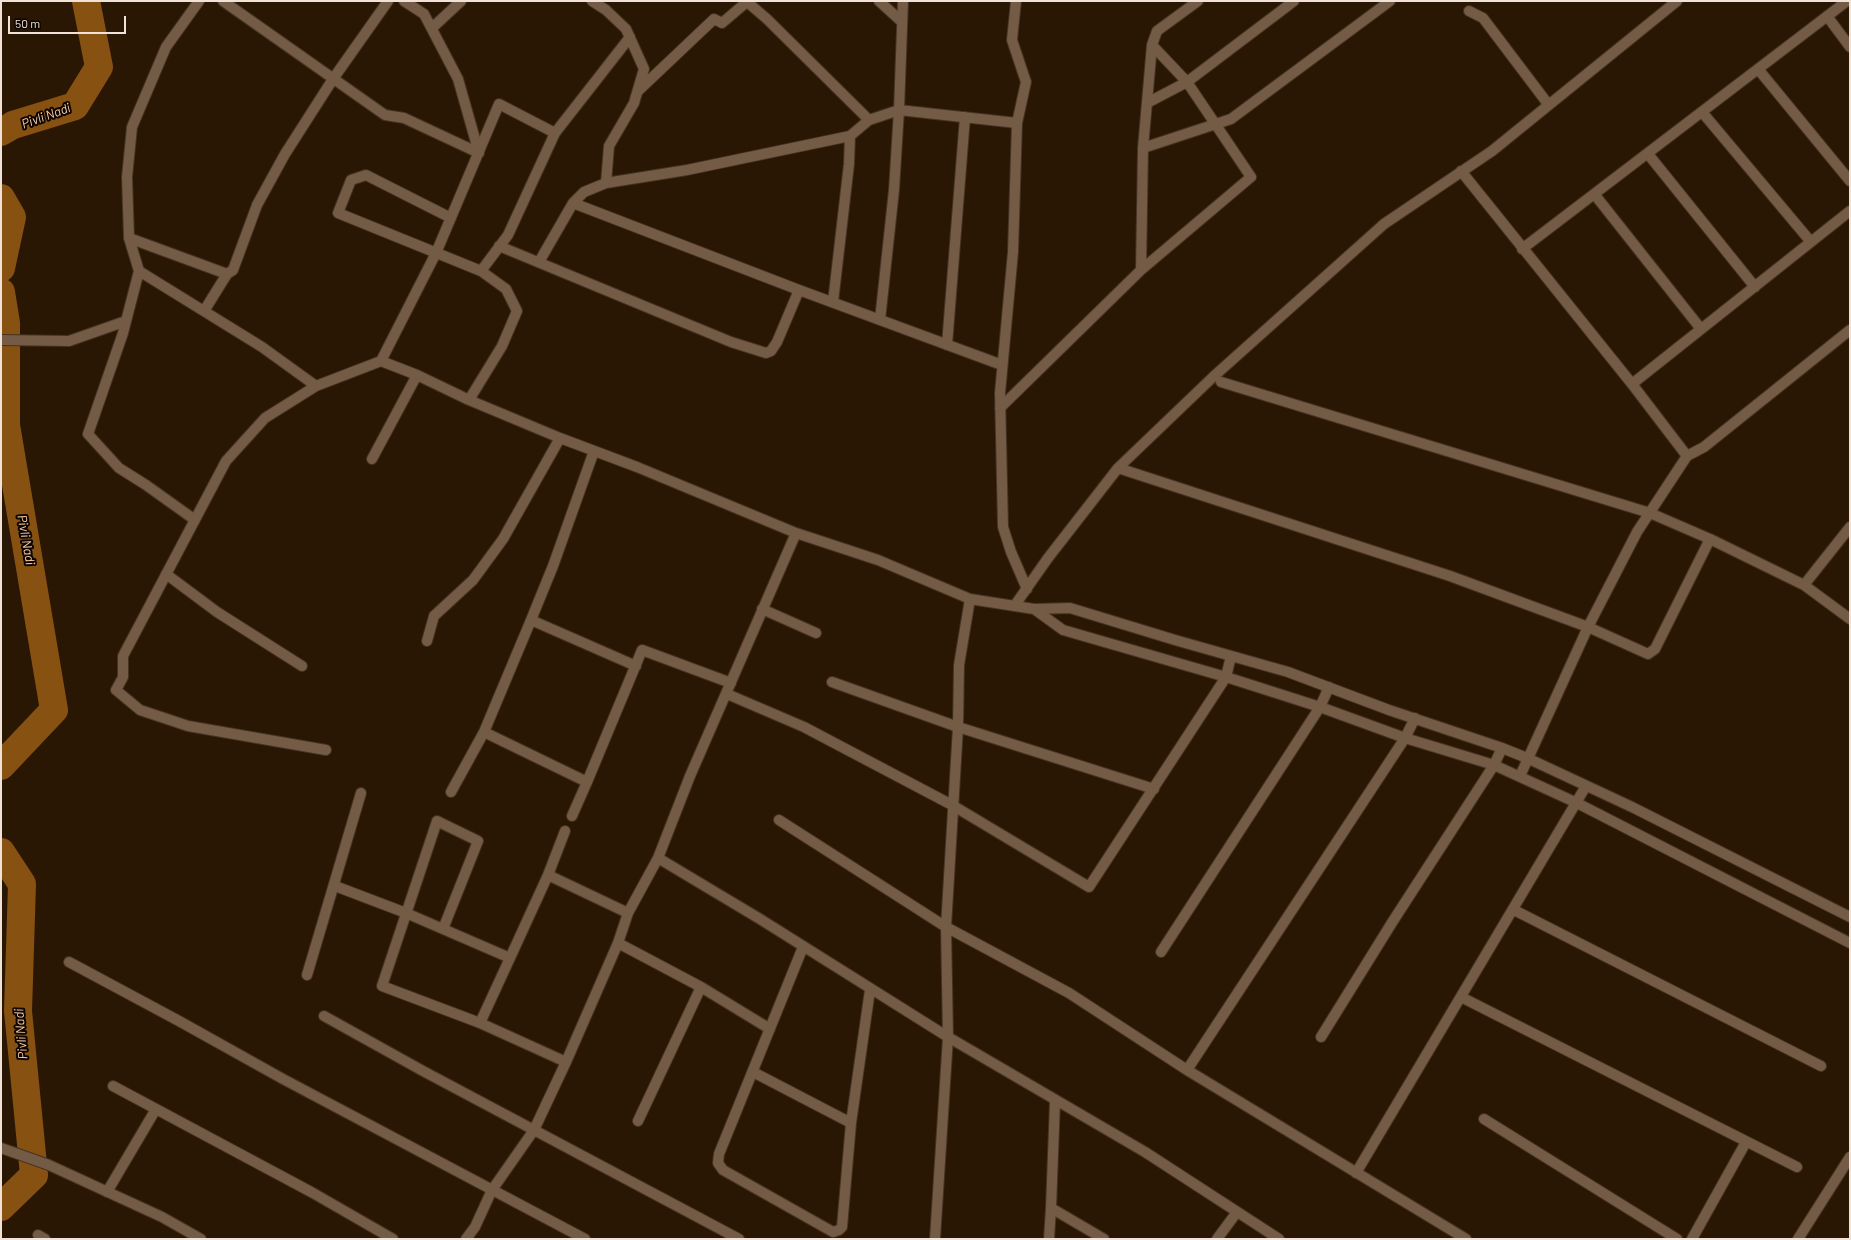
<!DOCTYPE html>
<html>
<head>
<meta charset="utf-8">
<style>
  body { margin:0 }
  #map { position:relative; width:1851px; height:1240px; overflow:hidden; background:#291603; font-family:Barlow,sans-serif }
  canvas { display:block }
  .frame { position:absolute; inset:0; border:2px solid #f0e2d6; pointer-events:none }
  .scale { position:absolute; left:8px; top:16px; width:118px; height:18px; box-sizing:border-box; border:2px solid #f0e2d6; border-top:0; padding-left:5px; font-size:12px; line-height:14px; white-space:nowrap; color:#f0e2d6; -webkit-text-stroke:3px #0b0401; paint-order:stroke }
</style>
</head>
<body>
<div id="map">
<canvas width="1851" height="1240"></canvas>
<div class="frame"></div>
<div class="scale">50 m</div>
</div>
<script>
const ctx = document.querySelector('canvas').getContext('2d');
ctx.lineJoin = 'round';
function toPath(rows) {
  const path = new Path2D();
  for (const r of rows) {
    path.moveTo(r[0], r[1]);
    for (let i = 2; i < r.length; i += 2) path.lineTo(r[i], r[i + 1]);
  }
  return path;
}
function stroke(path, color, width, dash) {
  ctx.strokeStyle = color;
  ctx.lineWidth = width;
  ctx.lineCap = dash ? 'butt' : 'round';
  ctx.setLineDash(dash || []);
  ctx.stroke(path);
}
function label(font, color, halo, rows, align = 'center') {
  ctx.font = font + ' Barlow,sans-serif';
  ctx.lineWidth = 4;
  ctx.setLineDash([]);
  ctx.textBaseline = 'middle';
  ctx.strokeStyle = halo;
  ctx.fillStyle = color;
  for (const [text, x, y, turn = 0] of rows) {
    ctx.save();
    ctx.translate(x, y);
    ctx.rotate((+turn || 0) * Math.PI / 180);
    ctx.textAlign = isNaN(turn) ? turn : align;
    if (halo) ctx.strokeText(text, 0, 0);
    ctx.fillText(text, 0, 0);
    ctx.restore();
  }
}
const river = toPath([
  [1,132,13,125,75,106,99,67,86,1],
  [1,198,12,217,1,268],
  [1,292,6,323,6,425,54,710,1,766],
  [1,852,22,884,18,1011,34,1175,1,1207]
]);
const minor = toPath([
  [199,1,166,47,132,127,127,177,129,238,139,271,262,347,316,386],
  [223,1,385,115,404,118,479,153],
  [404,1,424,14,458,79,479,153],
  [592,1,606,10,626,29,644,69,634,103,609,146,606,183],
  [746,1,767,19,869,120,850,136],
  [879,1,901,21],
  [1016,1,1012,40,1026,82,1017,123,1013,252,1000,393,1003,527,1011,552,1027,589],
  [1469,11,1483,18,1548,104],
  [1827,16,1850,47],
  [432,28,461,1],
  [1758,69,1850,181],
  [638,91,714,19,722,23,748,1],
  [1147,103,1187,82,1294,1],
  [1702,112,1811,242],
  [869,120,899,110,1017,123],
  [1143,148,1231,119,1390,1],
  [1648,154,1755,287],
  [1461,171,1632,384,1687,456,1637,532,1588,627,1520,776],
  [1595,195,1701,329],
  [451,218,366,175,351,180,338,213,481,271,508,235,555,133],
  [129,238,227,274,233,270,257,205,285,154,333,79,388,1],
  [499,246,731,342,766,353,771,351,777,342,799,290],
  [1522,249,1847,1],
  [539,262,573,203],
  [1141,270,1251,177,1187,82,1152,45],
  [139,271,123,333,88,434,119,468,146,485,195,520],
  [833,302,849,164,850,136,687,170,606,183,584,192,573,203,799,290,1002,365],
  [204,311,227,274],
  [880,320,894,190,899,110,903,1],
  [1,340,69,341,126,321],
  [947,345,965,117],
  [381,361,436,253,499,104,555,133,630,37],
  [1221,382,1650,513,1710,539,1804,585,1850,527],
  [1632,384,1850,211],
  [469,400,502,346,517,311,506,289,481,271],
  [1000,408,1141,270,1143,148,1152,45,1157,31,1198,1],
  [1687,456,1704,447,1850,330],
  [372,459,417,375],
  [1118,468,1450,576,1588,627,1648,654,1655,649,1710,539],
  [166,574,217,612,302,666],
  [1804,585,1850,619],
  [1015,605,1048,558,1118,468,1213,377,1384,224,1492,151,1677,1],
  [762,609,816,633],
  [1034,609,1063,630,1226,677,1320,707,1405,738,1494,765,1577,803,1850,943],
  [531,620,636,666],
  [427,641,434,616,473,580,503,539,560,438],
  [832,682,958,727,1154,789],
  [727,694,804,727,952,805,1089,887,1226,677,1231,656],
  [484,732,587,782,572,816],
  [326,750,188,726,140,710,116,690,123,677,123,656,226,461,265,418,316,386,381,361,417,375,469,400,560,438,637,467,796,533],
  [587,782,642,650,731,683],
  [451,792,484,732,531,620,553,566,594,451],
  [779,820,946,927,1069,993,1187,1070,1466,1239],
  [658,858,690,776,796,533,878,560,970,599,1034,609,1070,608,1175,640,1288,672,1389,710,1502,748,1527,758,1632,807,1850,917],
  [548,875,565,831],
  [335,886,406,913,510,958,548,875,628,913],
  [1514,910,1821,1066],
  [443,929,478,841,437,821,382,986,480,1023],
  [618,943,701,987,638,1121],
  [803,947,719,1154,718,1163,723,1170,833,1232,839,1230,842,1227,851,1123,870,990],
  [1161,952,1320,707,1329,687],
  [510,958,480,1023,566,1062],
  [69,962,179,1021,283,1079,585,1239],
  [307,975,361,793],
  [701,987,770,1029],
  [1461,997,1797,1167],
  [324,1016,423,1071,739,1239],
  [1321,1037,1393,921,1494,765,1502,748],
  [1187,1070,1405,738,1415,718],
  [753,1072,851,1123],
  [113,1086,313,1193,393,1239],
  [1055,1101,1051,1208,1104,1239],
  [1484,1119,1677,1239],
  [1,1148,49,1165,162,1217,201,1239],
  [1356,1173,1586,786],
  [107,1192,156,1109],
  [38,1235,45,1239],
  [466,1239,475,1227,492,1190,534,1130,566,1062,618,943,628,913,658,858,760,919,948,1037,1145,1152,1279,1239],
  [935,1239,948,1037,946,927,958,727,959,665,970,599],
  [1049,1239,1051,1208],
  [1217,1239,1237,1212],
  [1692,1239,1746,1142],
  [1798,1239,1850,1157]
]);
const waterNames = [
  ["Pivli Nadi",46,116,-20],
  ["Pivli Nadi",26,540,80],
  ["Pivli Nadi",21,1034,-95]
];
stroke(river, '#875112', 28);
stroke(minor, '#453321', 12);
stroke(minor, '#735b45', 10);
label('italic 13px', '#fdcda1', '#0b0401', waterNames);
</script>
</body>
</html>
